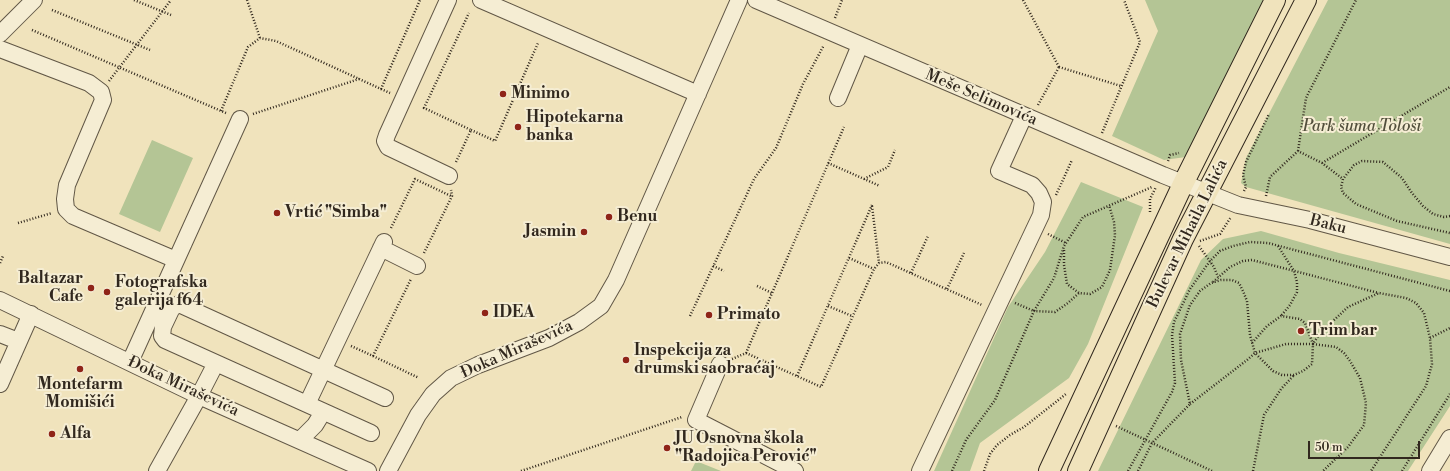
<!DOCTYPE html>
<html>
<head>
<meta charset="utf-8">
<style>
  body { margin:0 }
  #map { position:relative; width:1450px; height:471px; overflow:hidden; background:#f0e3bc; font-family:"Libre Bodoni",serif }
  canvas { display:block }
  .scale { position:absolute; left:1308px; top:441px; width:112px; height:18px; box-sizing:border-box; border:2px solid #31281e; border-top:0; padding-left:5px; font-size:12px; line-height:14px; white-space:nowrap; color:#31281e; -webkit-text-stroke:3px #f5edd3; paint-order:stroke }
</style>
</head>
<body>
<div id="map">
<canvas width="1450" height="471"></canvas>
<div class="scale">50 m</div>
</div>
<script>
const ctx = document.querySelector('canvas').getContext('2d');
ctx.lineJoin = 'round';
function fill(path, color) {
  ctx.fillStyle = color;
  ctx.fill(path, 'evenodd');
}
function toPath(rows) {
  const path = new Path2D();
  for (const r of rows) {
    path.moveTo(r[0], r[1]);
    for (let i = 2; i < r.length; i += 2) path.lineTo(r[i], r[i + 1]);
  }
  return path;
}
function stroke(path, color, width, dash) {
  ctx.strokeStyle = color;
  ctx.lineWidth = width;
  ctx.lineCap = dash ? 'butt' : 'round';
  ctx.setLineDash(dash || []);
  ctx.stroke(path);
}
function label(font, color, halo, rows, align = 'center') {
  ctx.font = font + ' "Libre Bodoni",serif';
  ctx.lineWidth = 4;
  ctx.setLineDash([]);
  ctx.textBaseline = 'middle';
  ctx.strokeStyle = halo;
  ctx.fillStyle = color;
  for (const [text, x, y, turn = 0] of rows) {
    ctx.save();
    ctx.translate(x, y);
    ctx.rotate((+turn || 0) * Math.PI / 180);
    ctx.textAlign = isNaN(turn) ? turn : align;
    if (halo) ctx.strokeText(text, 0, 0);
    ctx.fillText(text, 0, 0);
    ctx.restore();
  }
}
const green = toPath([
  [1145,0,1277,0,1193,156,1164,160,1112,136,1158,31],
  [1328,0,1450,0,1450,244,1246,187,1241,183,1246,158],
  [152,140,193,158,160,232,119,214],
  [1081,182,1143,207,1088,344,1069,378,980,443,970,471,934,471,1008,307,1045,252],
  [1261,231,1339,253,1450,280,1450,406,1408,471,1098,471,1201,260,1223,239],
  [696,461,721,471,691,471]
]);
const path = toPath([
  [134,0,171,15],
  [247,0,260,38],
  [1023,0,1059,67],
  [52,10,150,50],
  [835,18,842,0],
  [32,30,226,113],
  [1059,67,1121,86],
  [109,81,171,0],
  [381,89,390,93],
  [1038,105,1059,67],
  [221,111,248,47,260,38,276,41,381,89,420,0],
  [253,114,359,79],
  [471,130,495,141,538,43],
  [1102,133,1140,42,1124,0],
  [1298,151,1306,98,1356,0],
  [1168,161,1170,155,1179,153],
  [456,162,471,130,424,108,469,13],
  [828,163,880,186],
  [1322,163,1450,87],
  [864,179,888,167,895,150],
  [1244,191,1246,187,1243,175,1246,162,1269,114],
  [1056,195,1072,160],
  [1266,196,1270,177,1298,151,1322,163,1343,179],
  [872,206,879,263],
  [1150,212,1150,199,1156,187],
  [1450,216,1444,217,1433,214,1423,206,1412,193,1402,178,1383,162,1362,161,1354,165,1343,179,1341,187,1343,193,1356,204,1397,221,1450,233],
  [18,223,52,213],
  [391,228,415,179,451,196],
  [1048,234,1066,243],
  [1200,241,1220,234,1231,217],
  [1199,246,1214,267,1218,277],
  [1278,246,1294,271,1297,282,1297,292,1290,305,1281,316],
  [1064,250,1064,265,1067,284,1079,293,1090,294,1102,287,1110,270,1115,235,1114,222,1109,205],
  [424,253,452,196,451,190],
  [849,258,874,269],
  [0,263,3,256],
  [713,266,724,271],
  [911,273,928,236],
  [1213,282,1230,267,1243,261,1252,260,1379,293],
  [757,286,772,293],
  [947,289,964,253],
  [1015,303,1034,311,1054,278,1064,246,1083,217,1152,187],
  [828,306,852,316],
  [690,316,754,179,776,148,803,84,824,45],
  [1430,338,1450,328],
  [1313,344,1336,347,1344,353,1350,361,1360,378,1366,403,1364,425,1348,447,1323,471],
  [351,346,373,356,411,279],
  [746,353,821,387,874,269,879,263,886,262,982,305],
  [373,356,419,378],
  [732,359,746,353,844,127],
  [797,376,872,205],
  [1190,404,1247,360,1255,353,1273,371,1282,375,1294,375,1303,371,1312,364,1313,344,1305,323,1300,319,1281,316,1267,326,1252,343],
  [1116,426,1212,471],
  [521,471,682,417],
  [952,471,966,440,995,400,1034,311,1055,312,1068,303,1079,293],
  [984,471,990,454,997,445,1010,435,1024,427,1066,394],
  [1128,471,1172,392,1175,383,1172,335,1174,322,1190,289,1210,261,1220,251,1233,246,1250,242,1268,243,1450,291],
  [1138,471,1152,443,1190,404,1181,360,1180,334,1190,305,1200,291,1211,283,1221,280,1232,280,1239,283,1243,291,1247,301,1250,335,1255,353,1286,344,1313,344,1320,333,1348,307,1379,293,1406,298,1416,303,1424,313,1430,338,1432,364,1426,386,1371,471],
  [1253,471,1264,415,1281,389,1294,375],
  [1402,471,1450,394]
]);
const minor = toPath([
  [448,0,387,135,385,141,388,147,449,176],
  [481,0,698,94],
  [756,0,1163,175,1238,205,1310,220,1450,257],
  [0,34,34,0],
  [0,49,89,83,101,92,103,100,67,185,65,199,66,209,73,216,176,260],
  [838,98,860,45],
  [381,248,417,266],
  [0,300,199,396,368,471],
  [0,334,18,341],
  [130,362,240,119],
  [720,364,696,420,795,471],
  [0,384,31,314],
  [307,404,384,242],
  [371,433,165,340,162,336,163,327,172,308,179,304,385,398],
  [300,440,315,425,323,412],
  [157,471,199,396,216,363],
  [388,471,418,415,433,394,451,378,478,365,549,338,579,322,601,306,616,280,739,0],
  [920,471,1041,215,1043,202,1039,193,1032,185,999,171,1024,116],
  [1430,471,1450,438]
]);
const major = toPath([
  [1049,471,1183,184,1275,0],
  [1078,471,1183,239,1306,0]
]);
const markers = [
  [503,94,4,"#8f2418"],
  [518,127,4,"#8f2418"],
  [277,213,4,"#8f2418"],
  [609,217,4,"#8f2418"],
  [584,232,4,"#8f2418"],
  [91,288,4,"#8f2418"],
  [107,292,4,"#8f2418"],
  [485,313,4,"#8f2418"],
  [709,315,4,"#8f2418"],
  [1301,331,4,"#8f2418"],
  [626,360,4,"#8f2418"],
  [80,369,4,"#8f2418"],
  [52,434,4,"#8f2418"],
  [667,448,4,"#8f2418"]
];
const poiNames = [
  ["Minimo",511,94],
  ["Hipotekarna",526,118],
  ["banka",526,136],
  ["Vrtić \"Simba\"",285,213],
  ["Benu",617,217],
  ["Jasmin",576,232,"right"],
  ["Baltazar",83,279,"right"],
  ["Cafe",83,297,"right"],
  ["Fotografska",115,283],
  ["galerija f64",115,301],
  ["IDEA",493,313],
  ["Primato",717,315],
  ["Trim bar",1309,331],
  ["Inspekcija za",634,351],
  ["drumski saobraćaj",634,369],
  ["Montefarm",80,385,"center"],
  ["Momišići",80,403,"center"],
  ["Alfa",60,434],
  ["JU Osnovna škola",675,439],
  ["\"Radojica Perović\"",675,457]
];
const streetNames = [
  ["Meše Selimovića",981,98,23],
  ["Baku",1328,225,14],
  ["Bulevar Mihaila Lalića",1188,234,-64],
  ["Đoka Miraševića",517,350,-24],
  ["Đoka Miraševića",183,387,25]
];
const parkNames = [
  ["Park šuma Tološi",1362,127]
];
fill(green, '#b4c595');
stroke(minor, '#615746', 18);
stroke(major, '#31281e', 22);
stroke(path, '#31281e', 2.5, [1, 2]);
stroke(minor, '#f5edd3', 16);
stroke(major, '#f0e3bc', 20);
for (const [x, y, r, color] of markers) {
  const dot = new Path2D();
  dot.arc(x, y, r, 0, 2 * Math.PI);
  ctx.fillStyle = color;
  ctx.fill(dot);
  stroke(dot, '#f5edd3', 1.5);
}
label('bold 16px', '#31281e', '#f5edd3', poiNames, 'left');
label('16px', '#31281e', '#f5edd3', streetNames);
label('italic 16px', '#524f3c', '#f5edd3', parkNames);
</script>
</body>
</html>
